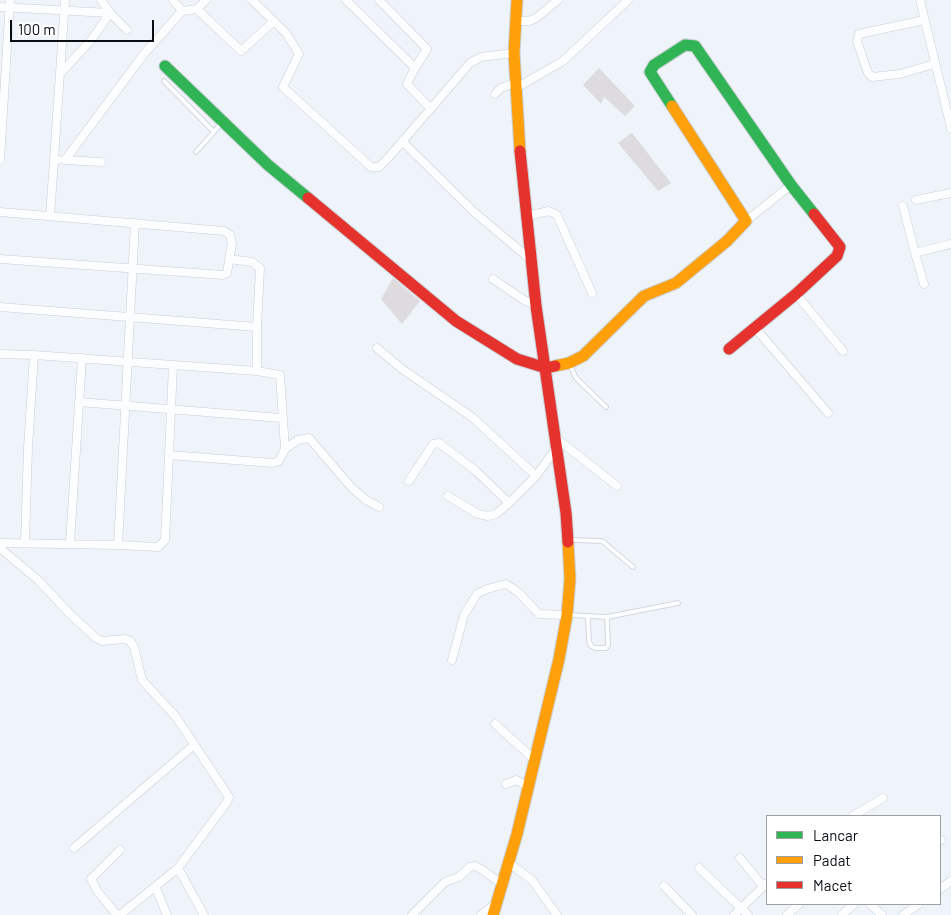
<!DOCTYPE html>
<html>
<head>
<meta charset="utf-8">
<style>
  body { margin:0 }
  #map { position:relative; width:951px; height:915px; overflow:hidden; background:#eef4fa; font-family:Barlow,sans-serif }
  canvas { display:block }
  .legend { position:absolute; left:766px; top:815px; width:175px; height:90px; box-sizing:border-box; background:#fff; border:1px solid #9d9fa1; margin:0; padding:6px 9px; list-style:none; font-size:15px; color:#0a0f15 }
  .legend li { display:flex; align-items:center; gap:10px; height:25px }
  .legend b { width:25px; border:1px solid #9d9fa1 }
  .scale { position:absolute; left:10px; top:20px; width:144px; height:22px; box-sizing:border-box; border:2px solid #0a0f15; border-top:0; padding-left:6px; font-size:15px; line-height:18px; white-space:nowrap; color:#0a0f15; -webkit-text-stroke:4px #fff; paint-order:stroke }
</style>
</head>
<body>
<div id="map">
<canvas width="951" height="915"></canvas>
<ul class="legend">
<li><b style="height:6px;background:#30b455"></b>Lancar</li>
<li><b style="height:6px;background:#ff9f0a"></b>Padat</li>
<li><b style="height:6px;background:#e5322d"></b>Macet</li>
</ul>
<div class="scale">100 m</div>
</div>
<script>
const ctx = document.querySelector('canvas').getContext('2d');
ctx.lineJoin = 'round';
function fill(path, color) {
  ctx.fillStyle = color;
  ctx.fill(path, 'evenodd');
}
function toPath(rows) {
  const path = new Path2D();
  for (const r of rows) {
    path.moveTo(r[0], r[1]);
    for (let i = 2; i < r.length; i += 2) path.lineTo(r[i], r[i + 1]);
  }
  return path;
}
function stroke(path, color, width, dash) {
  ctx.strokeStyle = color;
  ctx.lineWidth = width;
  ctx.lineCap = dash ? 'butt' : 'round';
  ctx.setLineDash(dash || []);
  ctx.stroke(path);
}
const building = toPath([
  [599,68,635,106,625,116,604,97,601,104,583,85],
  [632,133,671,183,658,191,618,143],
  [393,278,420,301,402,324,381,299]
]);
const lane = toPath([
  [164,81,214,132,221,123],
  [196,152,214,132],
  [570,365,576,378,606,407],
  [570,540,602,541,633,567],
  [569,615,607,617,678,603],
  [588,618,589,641,591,646,595,648,606,648,608,645,607,617]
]);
const street = toPath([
  [252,0,286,33,299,54,283,87,371,167,379,167,389,157,470,63,481,57,514,53],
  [346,0,415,68,407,84,430,108],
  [379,0,427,49,415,68],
  [920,0,951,128],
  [0,7,110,13,101,0],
  [197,9,241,51,274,21],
  [182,11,197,9,206,0],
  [924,20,859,34,857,41,868,73,872,77,900,74,934,64],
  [516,21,529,21,536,18,558,0],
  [60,74,92,39,110,13,127,30],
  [516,88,563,61,628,0],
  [495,94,501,88,515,83],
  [402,141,473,211,531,260],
  [0,160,10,0],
  [54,160,65,0],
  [101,162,65,160,144,54,182,11,173,0],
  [916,200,951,193],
  [903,206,915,253,951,244],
  [0,212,224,231,230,235,232,243,227,273,223,275,0,259],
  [50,216,54,160,58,160],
  [527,216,549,211,557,215,592,293],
  [746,221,791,185],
  [915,253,924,284],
  [493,279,524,300,536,306],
  [796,294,843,351],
  [0,307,257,327,260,268,252,262,229,259],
  [756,329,828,413],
  [377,348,402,369,472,417,536,476],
  [0,354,34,355],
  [79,402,281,418],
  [556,438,617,486],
  [285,449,298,440,309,438,352,488,366,500,379,507],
  [169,455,173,365],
  [409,481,433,444,439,443,476,471,509,503,536,476,557,447],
  [448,496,478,514,488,516,496,514,509,503],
  [25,542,28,448,34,355,257,371,257,327],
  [0,543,118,545,135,223],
  [70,543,82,358],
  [118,545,158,547,165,540,169,455,273,463,279,461,285,449,280,375,257,371],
  [0,548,38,580,70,614,96,638,102,641,125,639,130,641,134,647,142,680,176,717,229,797,227,802,178,868,120,915],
  [452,660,464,615,477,594,487,589,506,584,518,592,539,614,567,615],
  [495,724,535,760],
  [506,784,516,780,529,787],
  [853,816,883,798],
  [940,841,941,840],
  [74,848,194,745],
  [740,858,763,886],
  [509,863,532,880,557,915],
  [178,868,204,915],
  [699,868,748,915],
  [664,886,692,915],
  [156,888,167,915],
  [940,889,951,881],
  [870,904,882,915],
  [117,915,98,892,91,879,120,850],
  [412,915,445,882,459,877,470,867,475,866,481,869,502,884],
  [481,915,496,903],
  [734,915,767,883],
  [787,915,799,904],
  [842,915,854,904],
  [903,915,919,904]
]);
const fast = toPath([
  [165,66,268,165,308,198],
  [672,106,650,72,654,65,685,45,695,46,791,185,814,214]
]);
const slow = toPath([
  [517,0,514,53,520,151],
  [555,366,569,363,583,356,644,296,676,283,727,241,746,221,672,106],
  [493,915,517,834,559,659,567,615,570,579,568,542]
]);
const jam = toPath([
  [520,151,536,306,566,513,568,542],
  [308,198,456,321,517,359,546,368,555,366],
  [729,349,796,294,837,256,840,247,814,214]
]);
fill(building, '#dddbdd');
stroke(lane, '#c9cfd5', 5.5);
stroke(street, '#c9cfd5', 9);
stroke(fast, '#c9cfd5', 13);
stroke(slow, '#c9cfd5', 13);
stroke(jam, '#c9cfd5', 13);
stroke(lane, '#fcfdfe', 4);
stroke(street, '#fcfdfe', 8);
stroke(fast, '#30b455', 11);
stroke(slow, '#ff9f0a', 11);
stroke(jam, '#e5322d', 11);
</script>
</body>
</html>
